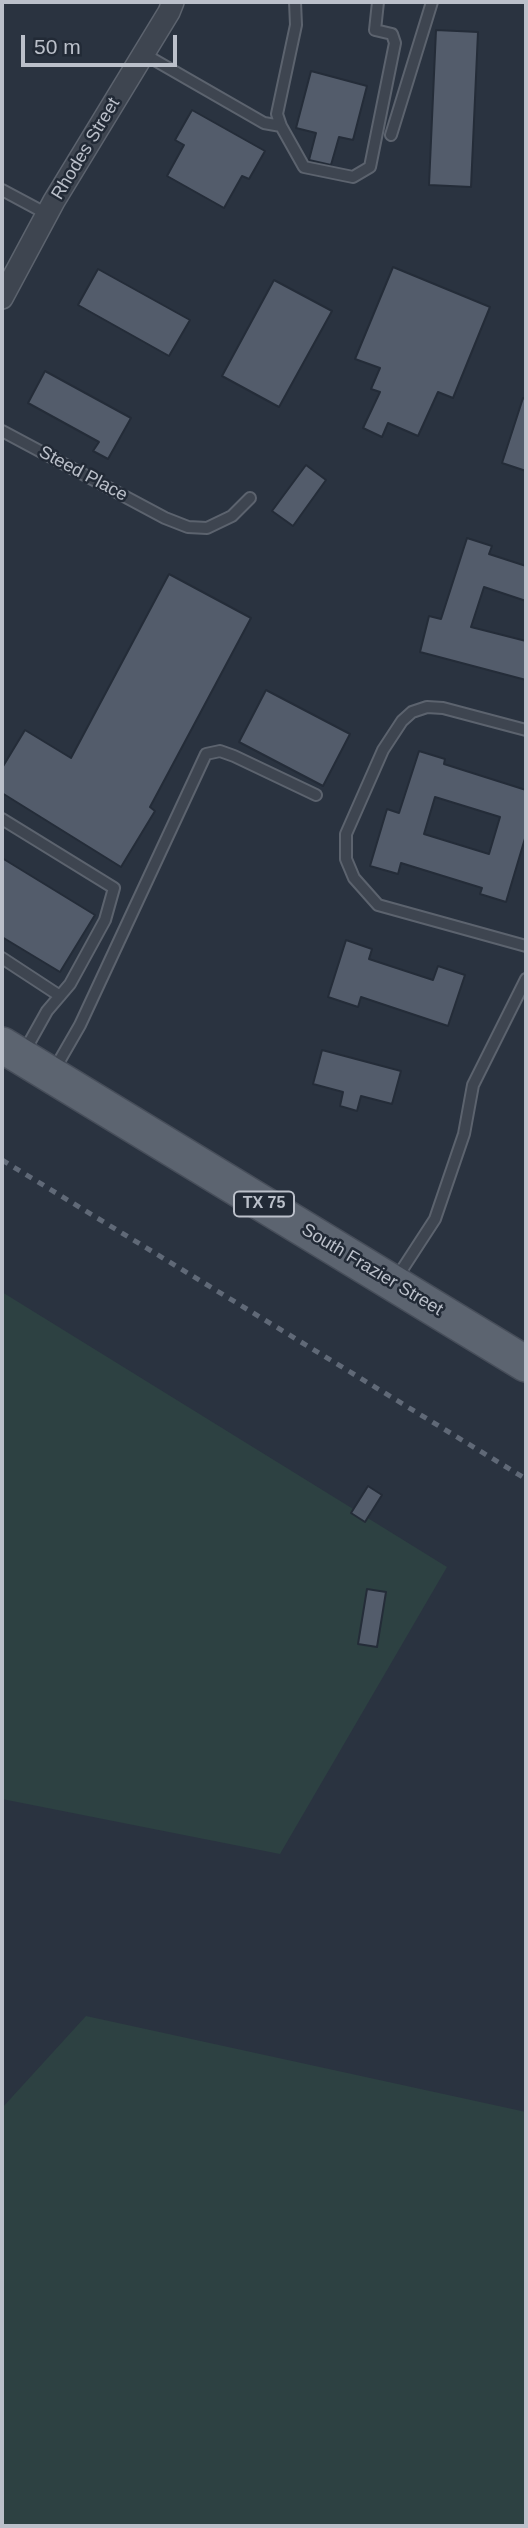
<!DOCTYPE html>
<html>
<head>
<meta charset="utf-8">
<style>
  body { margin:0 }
  #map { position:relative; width:528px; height:2528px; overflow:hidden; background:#2a3340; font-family:Helvetica,sans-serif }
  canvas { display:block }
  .frame { position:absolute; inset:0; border:4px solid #bbc0ca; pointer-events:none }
  .scale { position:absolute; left:21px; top:35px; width:156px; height:32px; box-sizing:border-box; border:4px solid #bbc0ca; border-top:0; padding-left:9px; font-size:21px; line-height:24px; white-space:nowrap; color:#bbc0ca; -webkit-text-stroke:5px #222a36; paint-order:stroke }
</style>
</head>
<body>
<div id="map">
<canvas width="528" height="2528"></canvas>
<div class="frame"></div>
<div class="scale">50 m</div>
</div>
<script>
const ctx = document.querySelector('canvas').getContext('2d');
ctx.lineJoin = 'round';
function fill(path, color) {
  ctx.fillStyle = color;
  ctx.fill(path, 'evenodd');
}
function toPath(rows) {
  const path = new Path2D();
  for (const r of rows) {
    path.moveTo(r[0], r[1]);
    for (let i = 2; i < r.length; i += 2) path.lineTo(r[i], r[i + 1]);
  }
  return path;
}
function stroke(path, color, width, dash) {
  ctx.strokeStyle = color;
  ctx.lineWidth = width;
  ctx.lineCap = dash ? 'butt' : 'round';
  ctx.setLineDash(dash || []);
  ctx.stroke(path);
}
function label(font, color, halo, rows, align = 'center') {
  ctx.font = font + ' Helvetica,sans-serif';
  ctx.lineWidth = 5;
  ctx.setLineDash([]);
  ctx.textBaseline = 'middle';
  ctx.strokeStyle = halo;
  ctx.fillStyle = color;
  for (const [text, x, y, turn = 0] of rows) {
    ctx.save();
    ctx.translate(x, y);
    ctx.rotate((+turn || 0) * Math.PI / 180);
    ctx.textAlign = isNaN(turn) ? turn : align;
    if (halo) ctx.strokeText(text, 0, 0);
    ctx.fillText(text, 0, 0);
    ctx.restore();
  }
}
const green = toPath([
  [2,1292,447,1567,280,1854,2,1799],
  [86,2016,526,2112,526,2526,2,2526,2,2108]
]);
const building = toPath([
  [436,30,478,32,471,187,429,185,436,30],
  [311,71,367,86,353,140,339,137,331,165,309,160,316,133,296,128,311,71],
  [192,110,265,151,249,179,242,176,224,208,167,176,184,145,175,140,192,110],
  [393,267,490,307,453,398,438,392,418,436,388,423,382,437,363,428,380,392,371,389,380,368,355,359,393,267],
  [98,269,190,320,169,356,78,305,98,269],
  [274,280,332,311,279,407,222,376,274,280],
  [45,371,131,418,108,459,93,451,99,442,28,403,45,371],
  [523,398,526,399,526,471,502,463,523,398],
  [306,465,326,480,293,526,272,511,306,465],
  [467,538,492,546,489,554,526,566,526,601,484,587,471,627,526,641,526,680,420,652,429,616,441,619,467,538],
  [169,574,251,618,150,807,155,811,121,867,2,793,2,768,25,730,71,758,169,574],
  [266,690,350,734,323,786,239,742,266,690],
  [419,751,445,759,444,764,526,790,526,835,506,902,480,894,482,888,401,863,398,874,370,866,387,809,399,813,419,751],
  [435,797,500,817,489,854,424,834,435,797],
  [2,858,95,915,60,972,2,937,2,858],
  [346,940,372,949,369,959,433,980,438,966,465,975,448,1026,361,997,358,1007,328,997,346,940],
  [322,1050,401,1071,392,1104,361,1096,357,1111,340,1106,343,1092,313,1084,322,1050],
  [368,1486,382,1495,365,1522,351,1513,368,1486],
  [367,1589,386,1592,377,1647,358,1644,367,1589]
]);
const service = toPath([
  [295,2,296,25,277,114,281,126,304,167,353,177,370,167,395,43,392,34,375,30,378,2],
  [144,54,264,123,281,126],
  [391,135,432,2],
  [2,190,47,214],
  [2,431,165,518,188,527,207,528,232,516,250,498],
  [526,730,443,708,427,707,412,712,402,721,383,750,346,834,346,859,354,878,378,905,526,946],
  [2,819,114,888,105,920,70,984,47,1011,23,1054],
  [2,958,60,996],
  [53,1072,80,1025,206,754,220,751,234,756,316,795],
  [396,1279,435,1219,464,1134,473,1085,526,979]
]);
const minor = toPath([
  [2,298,54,201,169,12,173,2]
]);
const primary = toPath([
  [2,1045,526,1364]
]);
const rail = toPath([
  [2,1160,526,1479]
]);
const shields = [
  [264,1204,60]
];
const shieldNames = [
  ["TX 75",264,1204]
];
const streetNames = [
  ["Rhodes Street",86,149,-59],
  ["Steed Place",83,474,28],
  ["South Frazier Street",372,1270,31]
];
fill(green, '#2d4142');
fill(building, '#535c6b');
stroke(building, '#242c38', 2);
stroke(service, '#5c636e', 14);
stroke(minor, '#5c636e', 24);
stroke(primary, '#474e5a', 38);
stroke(service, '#3e4550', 10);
stroke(minor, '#3e4550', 21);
stroke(primary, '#5c6470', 35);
stroke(rail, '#606977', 5, [7, 7]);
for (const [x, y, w] of shields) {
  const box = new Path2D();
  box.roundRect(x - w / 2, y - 12.5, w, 25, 5);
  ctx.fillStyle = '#222a36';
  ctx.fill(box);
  stroke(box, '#bbc0ca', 2);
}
label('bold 16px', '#bbc0ca', null, shieldNames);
label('18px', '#bbc0ca', '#222a36', streetNames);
</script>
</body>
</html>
